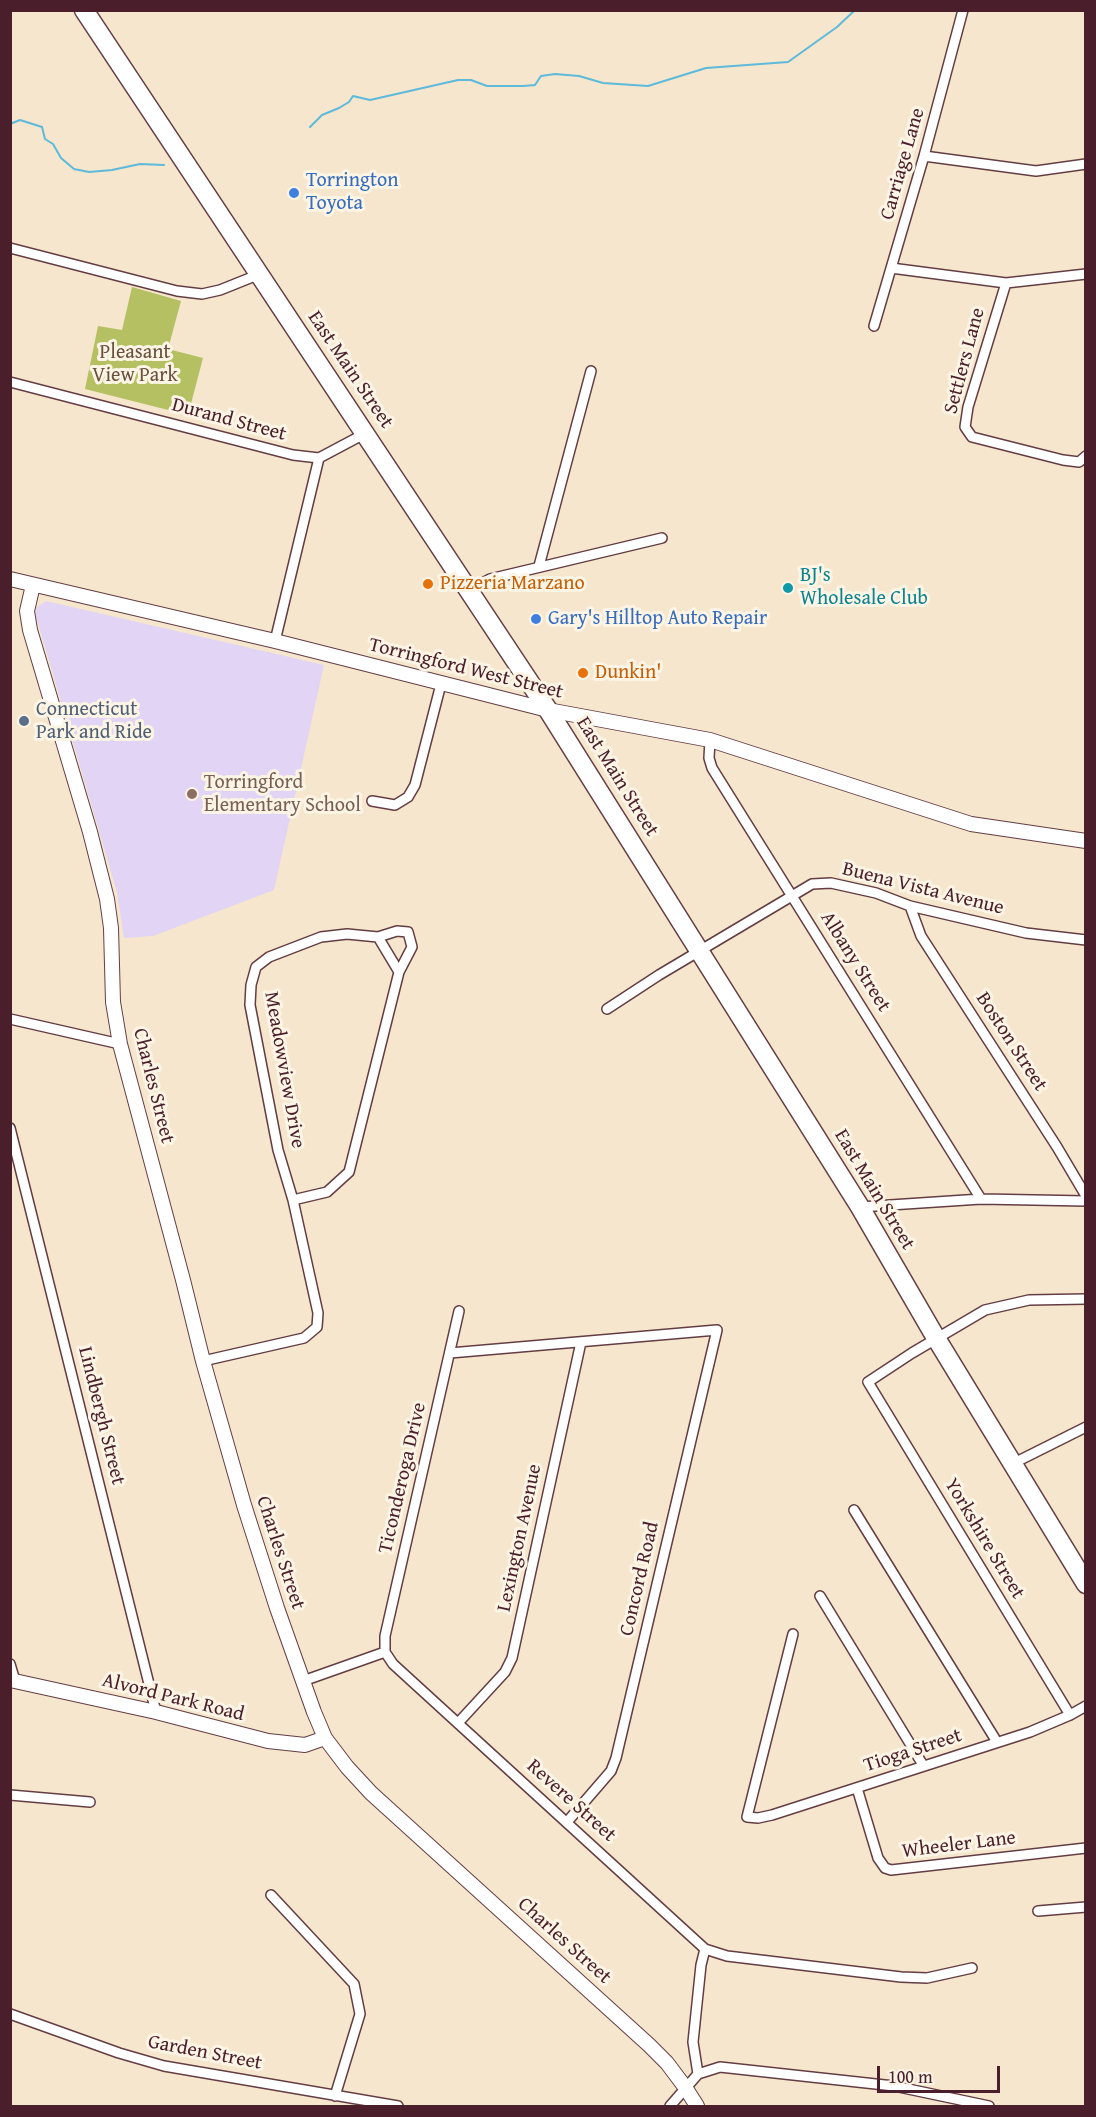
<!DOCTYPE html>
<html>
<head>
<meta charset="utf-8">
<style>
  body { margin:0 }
  #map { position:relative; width:1096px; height:2117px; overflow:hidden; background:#f6e6cd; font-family:"Gentium Book Plus",serif }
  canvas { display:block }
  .frame { position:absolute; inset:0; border:12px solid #4a1f2b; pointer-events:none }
  .scale { position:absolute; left:877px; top:2066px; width:123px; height:27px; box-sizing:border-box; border:3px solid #4a1f2b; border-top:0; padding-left:8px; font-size:18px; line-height:21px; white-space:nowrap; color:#4a1f2b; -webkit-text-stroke:4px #fcf5e5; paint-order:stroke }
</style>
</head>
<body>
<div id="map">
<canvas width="1096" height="2117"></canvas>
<div class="frame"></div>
<div class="scale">100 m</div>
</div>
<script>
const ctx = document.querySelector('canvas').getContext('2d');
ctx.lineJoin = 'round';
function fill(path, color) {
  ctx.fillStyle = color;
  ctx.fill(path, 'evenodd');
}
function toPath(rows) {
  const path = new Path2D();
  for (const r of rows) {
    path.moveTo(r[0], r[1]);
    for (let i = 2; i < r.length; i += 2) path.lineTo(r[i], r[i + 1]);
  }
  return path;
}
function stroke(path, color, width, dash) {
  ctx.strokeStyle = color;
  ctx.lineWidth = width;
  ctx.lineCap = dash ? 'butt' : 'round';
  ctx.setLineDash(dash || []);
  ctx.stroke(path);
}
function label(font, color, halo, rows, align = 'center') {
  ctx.font = font + ' "Gentium Book Plus",serif';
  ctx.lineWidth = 6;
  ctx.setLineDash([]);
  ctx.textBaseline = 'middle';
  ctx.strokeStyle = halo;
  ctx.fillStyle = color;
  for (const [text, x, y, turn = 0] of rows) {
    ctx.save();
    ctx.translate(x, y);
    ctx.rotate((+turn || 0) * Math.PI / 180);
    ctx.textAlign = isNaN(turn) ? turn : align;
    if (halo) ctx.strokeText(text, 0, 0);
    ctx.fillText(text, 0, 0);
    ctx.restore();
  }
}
const built = toPath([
  [46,601,324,665,274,890,153,936,124,938,117,892,35,613,37,607]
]);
const green = toPath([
  [132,287,181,301,168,349,203,358,188,415,85,389,98,326,122,330]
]);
const stream = toPath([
  [10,124,20,120,42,127,45,139,53,144,61,158,74,169,89,172,112,170,140,164,164,165],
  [310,127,322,115,339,108,349,102,353,96,370,100,458,80,471,80,487,86,523,86,535,85,541,76,555,74,579,76,603,83,648,86,706,68,788,62,837,27,855,10]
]);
const street = toPath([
  [924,156,1036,171,1086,164],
  [10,248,177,291,202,294,220,290,260,274],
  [891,268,1006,283,1086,274],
  [1006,283,968,407,965,427,972,437,1063,460,1079,462,1086,456],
  [874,326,924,156,963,10],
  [10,382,293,455,319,458,366,433],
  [539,566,591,371],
  [469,590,490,579,662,538],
  [275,641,319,458],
  [710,740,709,758,712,768,981,1199],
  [372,801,395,805,408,797,415,785,441,684],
  [910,906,921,936,1057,1147,1086,1196],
  [347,934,378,937,399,972,349,1172,327,1192,293,1200,278,1150,250,1005,251,985,256,967,269,957,321,937,347,934],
  [378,937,397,931,408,932,412,947,399,972],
  [607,1009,659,975,812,884,831,883,876,893,910,906,1026,933,1086,940],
  [10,1019,120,1044],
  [10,1128,156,1712],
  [860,1207,981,1199,1086,1201],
  [450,1353,717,1330,616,1758,611,1771,567,1822],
  [203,1361,304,1338,317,1327,318,1313,293,1200],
  [1014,1463,1086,1427],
  [854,1510,997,1742],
  [820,1596,923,1765],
  [793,1634,747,1817,758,1818,772,1815,1030,1732,1070,1715,1086,1706],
  [385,1652,393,1664,705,1949,727,1956,901,1977,927,1978,972,1968],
  [385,1652,385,1636,459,1311],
  [10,1664,15,1681],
  [303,1681,385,1652],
  [1070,1715,868,1382,912,1353,985,1310,1029,1300,1086,1299],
  [458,1723,505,1672,512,1658,581,1342],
  [857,1788,878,1858,885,1868,891,1870,1086,1848],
  [10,1795,90,1802],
  [271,1895,354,1984,360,2014,335,2096],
  [1038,1911,1086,1907],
  [10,2014,119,2053,164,2066,398,2106],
  [698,2074,693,2042,701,1965,705,1949],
  [670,2106,698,2074,720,2067,894,2086,989,2106]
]);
const secondary = toPath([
  [10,579,275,641,548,710,710,740,971,824,1086,841],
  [33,585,27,611,30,630,90,832,107,899,111,928,113,1002,120,1044,183,1280,203,1361,244,1505,277,1608,314,1712,325,1738,347,1767,371,1793,649,2045,667,2063,685,2087,697,2106],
  [10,1680,156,1712,268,1741,305,1745,325,1738]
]);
const highway = toPath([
  [84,10,548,710,860,1207,936,1338,1086,1584]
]);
const markers = [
  [294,193,6,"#3f7fe0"],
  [428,584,6,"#e8710a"],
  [788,588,6,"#0f9aa8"],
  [536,619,6,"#3f7fe0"],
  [583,673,6,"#e8710a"],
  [24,721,6,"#5c6f8a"],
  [192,794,6,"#8d6e63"]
];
const streetNames = [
  ["Carriage Lane",903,164,-74],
  ["Settlers Lane",965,361,-75],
  ["East Main Street",350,370,56],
  ["Durand Street",229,420,15],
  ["Torringford West Street",466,669,14],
  ["East Main Street",617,777,58],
  ["Buena Vista Avenue",923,889,14],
  ["Albany Street",855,962,58],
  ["Boston Street",1011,1042,57],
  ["Meadowview Drive",284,1070,80],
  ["Charles Street",153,1086,76],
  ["East Main Street",874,1190,59],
  ["Lindbergh Street",101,1416,76],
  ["Ticonderoga Drive",403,1478,-77],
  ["Lexington Avenue",520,1538,-78],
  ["Yorkshire Street",984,1539,59],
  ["Charles Street",280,1553,72],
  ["Concord Road",640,1579,-77],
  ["Alvord Park Road",173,1698,14],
  ["Tioga Street",913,1751,-18],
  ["Revere Street",571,1801,42],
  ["Wheeler Lane",959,1845,-7],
  ["Charles Street",564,1941,42],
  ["Garden Street",205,2053,11]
];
const shopNames = [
  ["Torrington",306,181],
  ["Toyota",306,204],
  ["Gary's Hilltop Auto Repair",548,619]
];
const parkNames = [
  ["Pleasant",135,353],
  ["View Park",135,376]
];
const cultureNames = [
  ["BJ's",800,576],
  ["Wholesale Club",800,599]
];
const foodNames = [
  ["Pizzeria Marzano",440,584],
  ["Dunkin'",595,673]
];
const serviceNames = [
  ["Connecticut",36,710],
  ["Park and Ride",36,733]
];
const educationNames = [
  ["Torringford",204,783],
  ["Elementary School",204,806]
];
fill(built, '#e1d4f4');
fill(green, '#b4c062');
stroke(stream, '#5dbadb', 2);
stroke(street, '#643d43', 12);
stroke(secondary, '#643d43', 16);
stroke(highway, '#643d43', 21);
stroke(street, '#fff', 9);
stroke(secondary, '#fff', 14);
stroke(highway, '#fff', 18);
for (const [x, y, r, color] of markers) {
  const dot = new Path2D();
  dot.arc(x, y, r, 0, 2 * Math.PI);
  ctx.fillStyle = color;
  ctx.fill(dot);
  stroke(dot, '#fcf5e5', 2);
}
label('20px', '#4a1f2b', '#fcf5e5', streetNames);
label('20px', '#366cbe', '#fcf5e5', shopNames, 'left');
label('20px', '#6a4f3c', '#fcf5e5', parkNames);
label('20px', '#0d838f', '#fcf5e5', cultureNames, 'left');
label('20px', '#c56008', '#fcf5e5', foodNames, 'left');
label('20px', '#4e5e75', '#fcf5e5', serviceNames, 'left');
label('20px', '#785e54', '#fcf5e5', educationNames, 'left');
</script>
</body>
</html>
